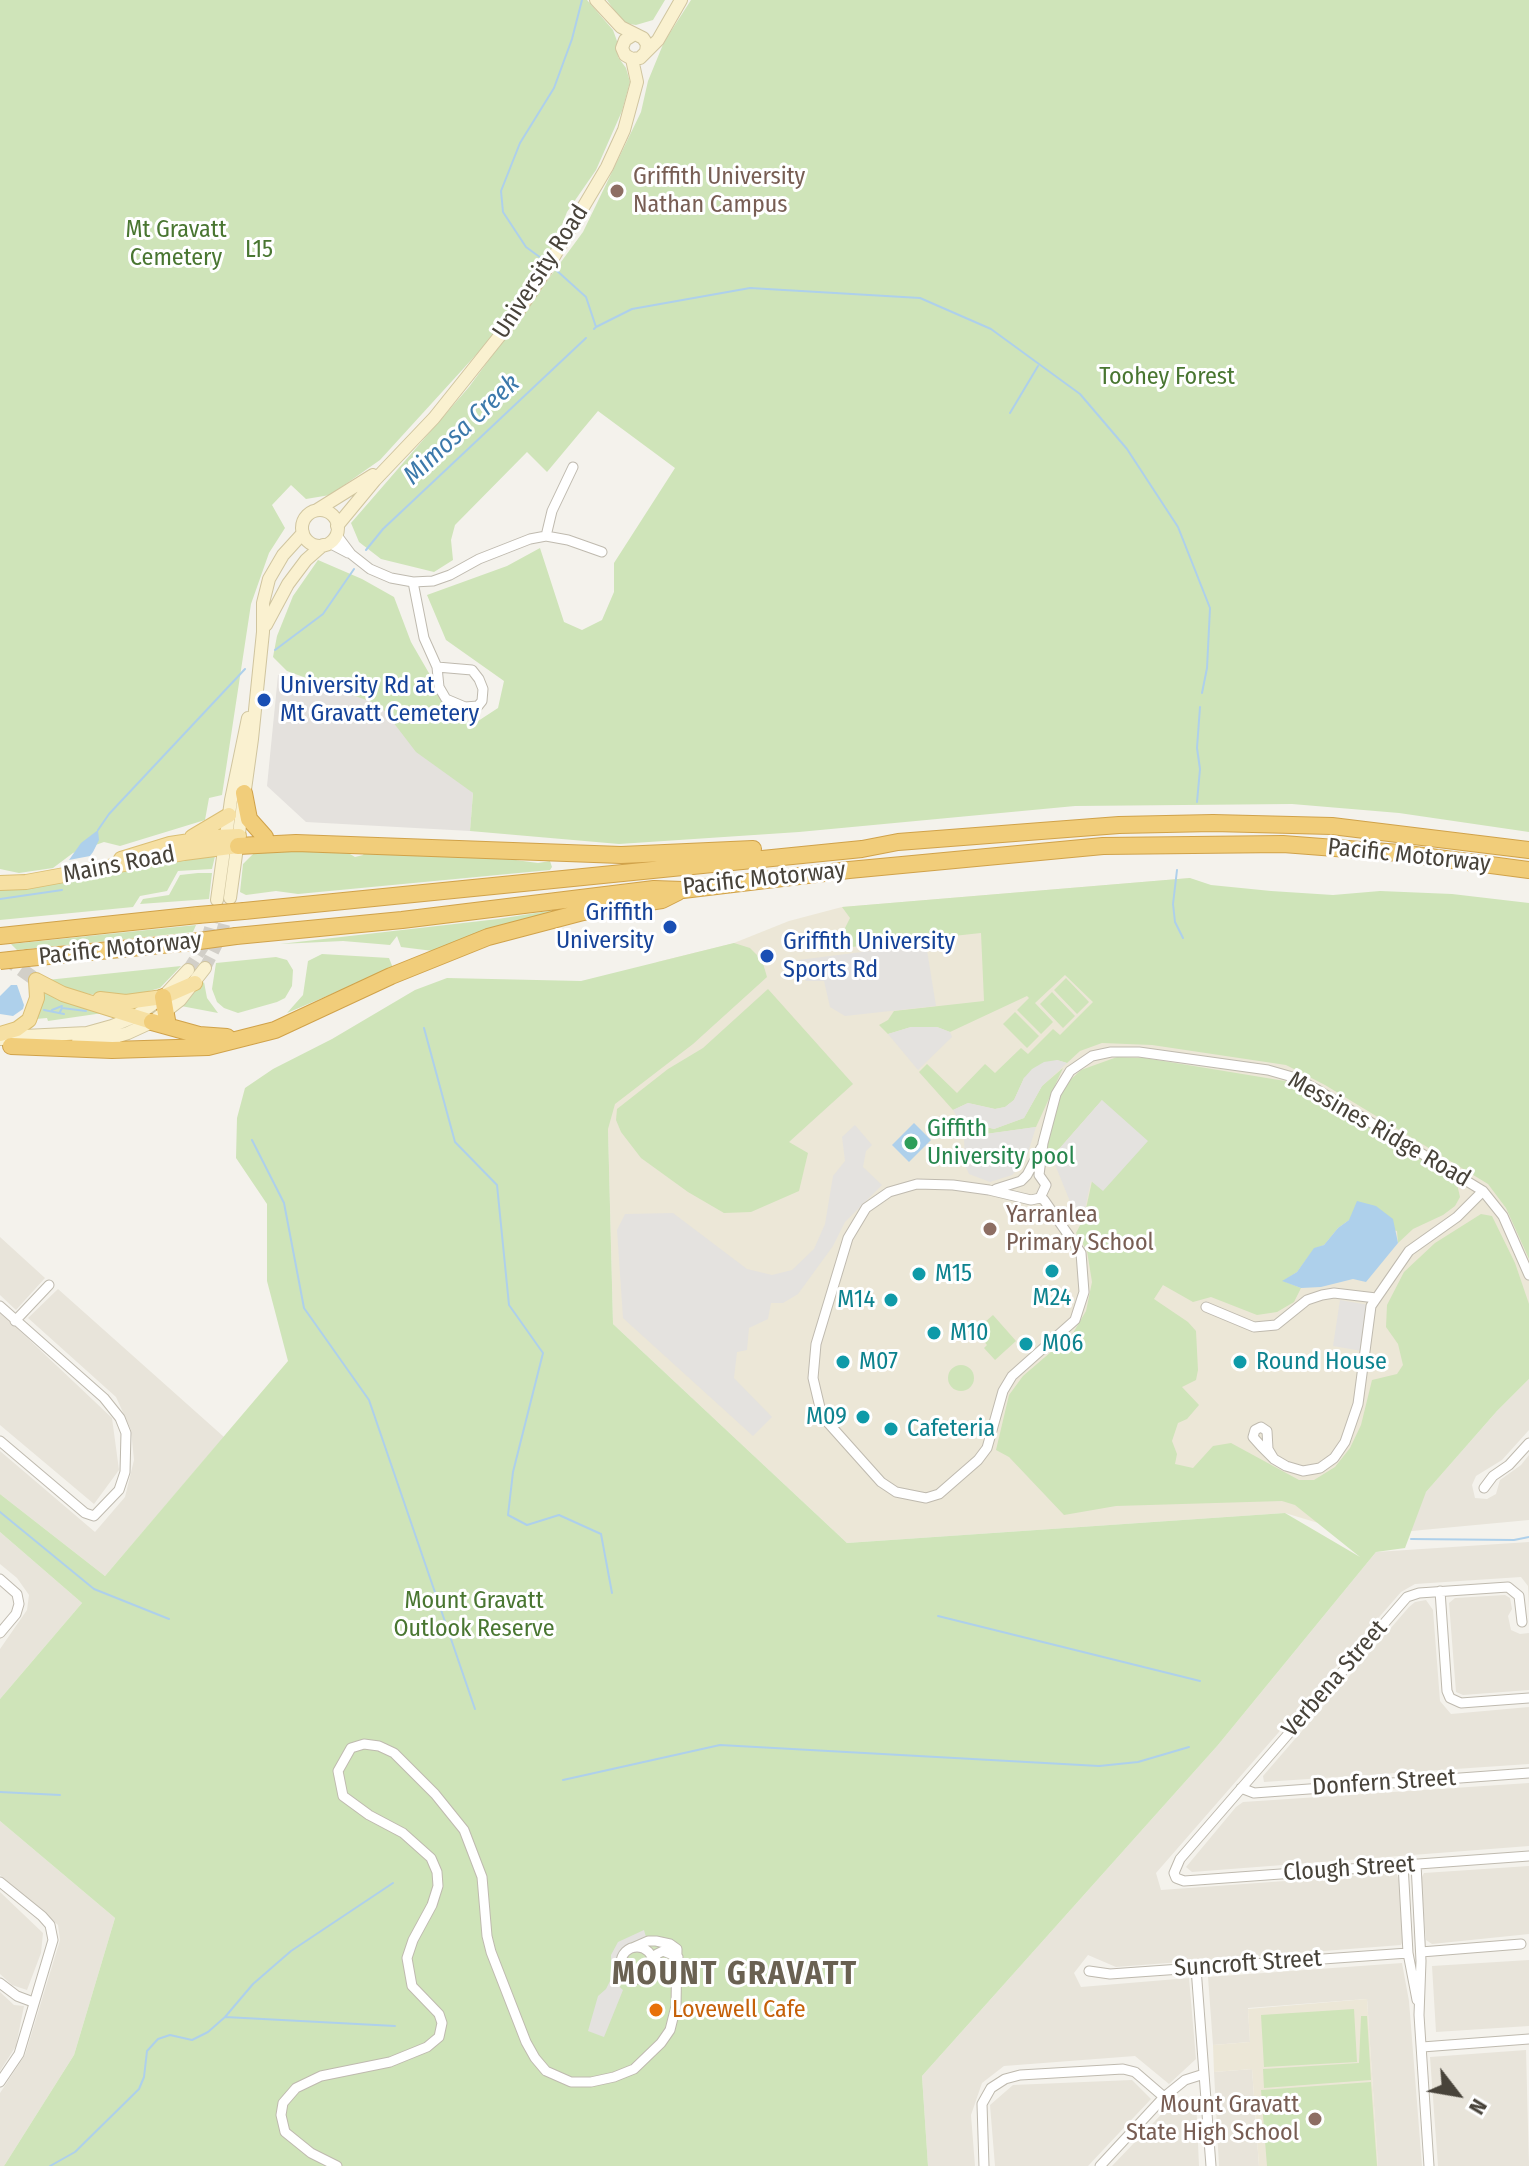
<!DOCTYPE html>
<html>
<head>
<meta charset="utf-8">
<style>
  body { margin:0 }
  #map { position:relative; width:1529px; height:2166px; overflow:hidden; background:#f4f2ec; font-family:"Fira Sans Condensed",sans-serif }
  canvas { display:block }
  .north { position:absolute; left:1417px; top:2054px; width:80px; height:80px; -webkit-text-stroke:6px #fff; paint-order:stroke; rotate:121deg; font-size:22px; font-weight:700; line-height:32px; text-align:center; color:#48433a }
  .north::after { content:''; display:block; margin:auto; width:28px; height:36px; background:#48433a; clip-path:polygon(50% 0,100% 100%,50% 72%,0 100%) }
</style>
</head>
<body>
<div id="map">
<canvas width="1529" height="2166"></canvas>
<div class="north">N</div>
</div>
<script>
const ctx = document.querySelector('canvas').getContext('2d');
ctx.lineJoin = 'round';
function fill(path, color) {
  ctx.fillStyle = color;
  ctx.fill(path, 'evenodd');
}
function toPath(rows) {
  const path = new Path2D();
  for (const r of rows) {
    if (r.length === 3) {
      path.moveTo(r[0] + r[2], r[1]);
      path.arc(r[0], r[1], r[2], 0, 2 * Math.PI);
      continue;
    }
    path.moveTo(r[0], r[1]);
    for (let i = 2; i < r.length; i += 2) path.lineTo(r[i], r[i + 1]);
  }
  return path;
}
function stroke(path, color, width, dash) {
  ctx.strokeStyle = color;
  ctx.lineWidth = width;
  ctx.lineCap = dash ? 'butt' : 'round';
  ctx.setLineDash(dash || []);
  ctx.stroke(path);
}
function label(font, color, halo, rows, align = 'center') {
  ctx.font = font + ' "Fira Sans Condensed",sans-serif';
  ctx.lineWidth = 6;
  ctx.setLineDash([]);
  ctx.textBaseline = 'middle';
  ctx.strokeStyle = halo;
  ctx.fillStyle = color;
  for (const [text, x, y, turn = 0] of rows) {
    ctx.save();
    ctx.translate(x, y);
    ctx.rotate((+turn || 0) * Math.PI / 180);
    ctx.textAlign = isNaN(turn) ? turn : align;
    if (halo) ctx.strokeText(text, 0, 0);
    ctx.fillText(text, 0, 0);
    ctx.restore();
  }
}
const residential = toPath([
  [0,1237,45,1278,16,1310,0,1295],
  [58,1289,224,1437,105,1576,0,1494,0,1451,95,1532,125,1497,134,1460,131,1430,116,1397,28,1318],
  [0,1312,112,1418,119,1470,94,1504,0,1425],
  [1529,1379,1529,1430,1502,1460,1476,1476,1472,1485,1475,1498,1487,1499,1496,1494,1500,1480,1521,1465,1529,1455,1529,1520,1390,1533,1497,1411],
  [0,1532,82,1603,0,1699,0,1649,27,1610,29,1595,17,1578,0,1564],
  [1529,1542,1529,1609,1528,1586,1521,1577,1415,1584,1401,1592,1156,1873,1161,1890,1396,1873,1399,1880,1403,1941,1401,1945,1116,1967,1088,1955,1074,1973,1081,1987,1189,1978,1196,2059,1169,2084,1135,2056,1004,2066,982,2083,971,2115,975,2166,928,2166,922,2076,1218,1745,1376,1552],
  [1505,1595,1510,1598,1512,1609,1508,1616,1511,1630,1520,1634,1529,1633,1529,1690,1463,1695,1456,1692,1449,1603,1455,1598],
  [1426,1600,1433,1610,1440,1701,1451,1714,1529,1707,1529,1764,1264,1782,1263,1776,1409,1607,1415,1602],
  [1529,1783,1529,1846,1192,1872,1186,1867,1236,1807,1243,1802],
  [0,1821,115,1918,74,2055,4,2166,0,2166,0,2093,25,2055,60,1940,58,1925,0,1875],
  [1529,1866,1529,1934,1432,1944,1426,1940,1421,1879,1424,1873],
  [0,1892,43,1933,41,1953,27,1990,12,1985,0,1974],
  [1529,1960,1529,2026,1436,2032,1432,1966],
  [1402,1963,1409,2001,1422,2166,1378,2166,1367,1999,1248,2008,1250,2042,1213,2045,1208,1977],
  [0,1992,14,2005,24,2006,16,2046,0,2071],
  [1526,2050,1529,2166,1438,2166,1430,2057],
  [1252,2069,1259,2166,1219,2166,1214,2072],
  [1132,2080,1151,2099,1088,2166,995,2166,990,2105,1013,2085],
  [1196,2098,1199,2166,1112,2166,1175,2100]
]);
const industrial = toPath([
  [278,675,380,701,473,793,470,831,306,822,267,786]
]);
const education = toPath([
  [1190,878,1529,1172,1529,1352,1368,1538,1285,1513,847,1543,613,1324,608,1129,552,1085,657,962,734,943,789,921,842,907],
  [1367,1999,1378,2166,1259,2166,1252,2069,1214,2072,1213,2045,1250,2042,1248,2009]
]);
const green = toPath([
  [0,0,587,0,613,30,617,41,618,57,626,68,630,82,622,111,596,170,567,212,554,245,515,312,380,460,330,495,306,499,291,485,272,505,285,528,269,553,251,604,222,795,209,798,205,820,120,846,104,842,73,853,53,868,19,873,0,869],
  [607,0,665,0,653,20,636,25,623,23],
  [691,0,1529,0,1529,832,1399,813,1292,804,1075,806,799,832,619,844,470,831,473,793,416,752,380,705,287,671,273,657,277,636,293,596,318,560,362,579,394,597,411,642,456,720,475,723,498,708,504,681,446,640,427,595,507,566,540,548,564,622,582,630,602,620,614,592,614,563,675,468,598,411,547,472,527,452,455,525,451,540,453,560,434,572,381,559,359,542,351,523,469,387,583,232,641,112,648,81,664,42],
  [340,848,355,857,363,855,366,850,493,857,538,863,550,861,552,867,550,870,298,894,276,891,246,895,240,892,243,864,256,851],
  [216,852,212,869,178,871,167,891,140,896,133,907,0,920,0,889],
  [198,873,212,873,209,899,140,904,143,899,169,895,180,875],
  [1190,878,1211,885,1271,891,1333,895,1380,891,1452,894,1529,903,1529,1259,1506,1208,1488,1184,1325,1085,1286,1065,1152,1045,1102,1043,1080,1051,1067,1063,1057,1060,1024,1078,1014,1100,1005,1107,995,1109,968,1103,953,1110,919,1072,927,1064,957,1093,985,1064,995,1073,1021,1048,1028,1054,1053,1029,1060,1035,1093,1002,1065,975,1035,1003,1053,1022,1041,1034,1017,1010,1029,998,1027,996,950,1032,937,1027,911,1027,888,1034,879,1025,888,1020,894,1011,984,1001,981,933,824,950,813,947,844,930,850,918,842,907],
  [561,909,562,912,433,951,401,947,397,936,390,945,343,941,280,944,498,919],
  [196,925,193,932,117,940,17,950,11,944],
  [734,943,750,948,762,960,767,977,693,1044,615,1104,608,1129,613,1324,847,1543,1285,1513,1360,1557,1295,1505,1282,1501,1116,1506,1064,1515,1009,1457,996,1450,1009,1395,1023,1376,1073,1333,1086,1311,1092,1282,1087,1251,1076,1233,1084,1218,1092,1181,1104,1190,1102,1100,1052,1157,1046,1147,1058,1100,1067,1083,1081,1070,1117,1057,1145,1058,1285,1081,1319,1097,1447,1174,1457,1184,1460,1197,1455,1206,1443,1215,1413,1229,1398,1243,1397,1231,1349,1220,1338,1228,1324,1245,1314,1249,1297,1272,1283,1281,1301,1288,1294,1302,1277,1312,1257,1315,1211,1297,1193,1302,1163,1285,1154,1299,1188,1322,1196,1331,1198,1370,1196,1380,1182,1387,1199,1405,1187,1419,1178,1423,1172,1441,1177,1454,1175,1464,1193,1468,1213,1446,1231,1443,1299,1480,1314,1480,1335,1467,1350,1448,1361,1425,1372,1380,1397,1374,1403,1365,1398,1344,1386,1327,1387,1305,1404,1272,1435,1243,1481,1214,1492,1216,1515,1263,1529,1304,1529,1379,1497,1411,1426,1492,1405,1548,1376,1552,1218,1745,922,2076,928,2166,4,2166,74,2055,115,1918,0,1821,0,1699,82,1603,0,1532,0,1494,105,1576,288,1361,267,1281,267,1204,236,1158,237,1118,245,1088,273,1069,332,1039,415,990,447,978,581,981],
  [322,954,389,958,393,968,287,1013,303,995,308,961],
  [276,957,287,960,293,970,292,986,285,998,277,1002,238,1013,224,1008,217,1002,212,989,216,963],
  [181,966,160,988,120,999,71,991,47,980],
  [1066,978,1089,1002,1077,1014,1054,990],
  [204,982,207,998,218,1013,181,1006],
  [41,987,103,1013,48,1021,47,1018,36,1019],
  [768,989,853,1084,789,1142,808,1153,799,1191,751,1212,724,1213,688,1192,641,1158,621,1132,616,1120,617,1109,668,1069,703,1048],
  [1052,992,1075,1016,1063,1028,1040,1004],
  [1015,1012,1039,1036,1027,1048,1003,1024],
  [1063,1068,1036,1127,964,1137,959,1120,994,1129,1024,1118,1042,1086],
  [993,1315,1016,1341,995,1360,984,1348,987,1345,975,1331],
  [961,1378,13],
  [1354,2009,1357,2062,1264,2067,1261,2015],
  [1361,2016,1367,2016,1371,2080,1264,2088,1263,2069,1359,2063],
  [1371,2082,1377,2166,1267,2166,1261,2090]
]);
const parking = toPath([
  [926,944,936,1006,845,1016,830,1007,824,981,806,981,800,972,798,960],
  [911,1027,937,1027,950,1032,952,1037,918,1070,888,1034],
  [1057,1060,1067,1063,1042,1086,1024,1118,994,1129,959,1120,953,1110,968,1103,995,1109,1005,1107,1014,1100,1024,1078,1032,1069,1044,1062],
  [1102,1100,1148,1141,1103,1191,1091,1181,1084,1213,1071,1204,1052,1157],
  [855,1125,872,1145,866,1151,863,1167,882,1185,845,1222,833,1246,798,1294,783,1303,771,1303,768,1319,749,1328,747,1350,737,1352,734,1378,772,1417,753,1436,623,1318,617,1230,625,1214,673,1213,747,1269,772,1275,792,1270,814,1249,825,1224,833,1176,845,1161,842,1137],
  [1036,1127,1025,1162,1012,1175,990,1182,969,1174,965,1165,964,1137],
  [1340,1300,1369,1305,1362,1351,1333,1346],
  [644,1930,646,1937,630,1943,621,1950,617,1961,618,1971,611,1973,611,1955,618,1942],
  [611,1979,623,1990,604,2037,588,2031,598,1996,606,1989]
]);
const water = toPath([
  [98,830,99,840,93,852,90,856,69,860,81,843],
  [11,985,17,985,24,1005,23,1009,13,1016,0,1014,0,996],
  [914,1123,931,1140,909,1162,892,1145],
  [1357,1201,1376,1206,1393,1219,1398,1243,1366,1282,1353,1279,1321,1287,1301,1288,1282,1281,1297,1272,1314,1248,1324,1245,1338,1228,1349,1220]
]);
const stream = toPath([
  [541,258,526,247,503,212,501,191,520,143,554,88,572,39,582,0],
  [555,269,586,297,596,327,594,329],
  [596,327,632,309,750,288,920,298,991,329,1080,394,1127,449,1178,527,1210,608,1207,668,1202,693],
  [1010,413,1038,366],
  [366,550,383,529,586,338],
  [275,650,323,614,354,569],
  [1197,802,1200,769,1197,748,1200,707],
  [98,830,109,814,245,669],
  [1177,870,1173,904,1175,922,1183,938],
  [0,899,62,890],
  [44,1010,64,1014],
  [52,1010,62,1006],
  [60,1012,62,1008,86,1011],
  [424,1028,455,1142,497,1185,509,1305,543,1353,513,1472,508,1515,527,1525,559,1515,601,1534,612,1593],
  [252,1140,284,1203,304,1308,369,1400,475,1709],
  [0,1512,94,1589,169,1619],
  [1411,1539,1514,1540,1529,1537],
  [938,1616,1200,1681],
  [563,1780,720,1745,1099,1766,1138,1762,1189,1747],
  [0,1792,60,1795],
  [225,2017,395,2026],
  [50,2166,75,2152,139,2089,144,2077,147,2051,158,2039,170,2035,192,2040,208,2032,225,2017,253,1984,291,1951,393,1883]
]);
const secondaryTunnel = toPath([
  [205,968,221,936,229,906],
  [188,970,206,942,216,908]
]);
const primaryTunnel = toPath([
  [4,957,36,980]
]);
const street = toPath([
  [336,534,351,554,370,569,391,578,413,582,433,581,450,575,479,559,530,539,546,536,568,540,602,552],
  [546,536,552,511,573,467],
  [329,543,348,553],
  [413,582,424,638,437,667,472,670,479,679,483,689,482,701,478,706,465,707,446,699,439,687,437,667],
  [1039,1175,1043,1143,1056,1094,1070,1071,1092,1056,1111,1052,1139,1052,1268,1070,1296,1078,1316,1089,1483,1191,1503,1216,1529,1275],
  [1039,1175,1046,1185,1040,1198],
  [917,1184,953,1185,989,1190,1031,1200,1040,1198,1044,1200,1081,1253,1084,1292,1075,1320,1012,1376,1003,1391,987,1448,978,1460,939,1494,926,1498,896,1492,881,1482,822,1416,813,1378,816,1344,848,1238,866,1208,889,1192,917,1184],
  [996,1189,1021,1181,1027,1175,1041,1148],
  [0,1306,104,1398,120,1418,126,1433,125,1472,119,1490,94,1516,85,1513,0,1441],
  [1206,1307,1254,1327,1276,1325,1307,1300,1322,1295,1334,1293,1376,1298],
  [15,1321,49,1285],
  [1274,1459,1268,1449,1267,1431,1261,1427,1255,1430,1253,1437,1261,1446,1274,1459,1286,1466,1303,1471,1320,1468,1334,1458,1345,1442,1358,1404,1371,1306,1409,1251,1457,1217,1483,1191],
  [1484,1488,1493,1476,1509,1465,1529,1443],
  [0,1579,17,1594,19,1604,16,1614,0,1633],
  [1440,1591,1447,1691,1450,1698,1461,1703,1529,1698],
  [1522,1622,1519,1596,1508,1587,1419,1593,1407,1597,1180,1859,1174,1873,1176,1878,1184,1881,1529,1856],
  [1241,1788,1254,1793,1529,1773],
  [1403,1864,1408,1953,1417,2000],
  [1416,1864,1421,1961,1419,2015,1429,2166],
  [0,1882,42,1916,50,1925,53,1940,19,2054,0,2082],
  [637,1963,16],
  [1421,1952,1521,1944],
  [653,1962,657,1954,663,1951,678,1957],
  [1196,1968,1211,2166],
  [1089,1971,1110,1974,1408,1953],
  [0,1983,17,1996,33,2002],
  [1422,2047,1529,2039],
  [337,2166,311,2153,285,2132,281,2115,283,2103,296,2088,321,2076,390,2062,427,2047,439,2037,442,2023,439,2014,412,1986,407,1958,413,1940,432,1905,438,1886,437,1872,431,1858,403,1833,369,1815,343,1796,338,1771,351,1748,364,1744,379,1746,394,1753,435,1794,464,1830,482,1877,487,1936,491,1952,526,2042,535,2058,546,2071,571,2082,591,2082,614,2077,634,2069,661,2043,670,2030,676,2006,677,1949,670,1944,656,1941,648,1941,632,1948],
  [984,2166,982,2104,991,2088,1005,2079,1020,2075,1123,2069,1135,2072,1164,2097],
  [1100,2166,1164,2097,1185,2080,1204,2074]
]);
const secondary = toPath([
  [596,0,621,27,643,38,647,44,646,52],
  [632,59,640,58,658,40,681,0],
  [632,59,625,55,622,48,625,40,633,35],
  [317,510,373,475],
  [320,528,18],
  [337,526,375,480,434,418,514,318,546,270,607,167,624,130,637,82,632,59],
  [266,625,288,584,306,560,323,545],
  [230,898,252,739,263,632,263,603,269,579,283,555,303,533],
  [217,900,231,800,248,718],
  [1,1039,24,1036,87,1033,112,1026,134,1017,163,997,188,970],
  [78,1042,109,1039,128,1033,152,1022,180,1000,205,968]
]);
const primary = toPath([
  [192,837,229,815],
  [121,859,170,844,216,837,239,836],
  [0,883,26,882,184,853,238,846],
  [36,980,63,994,152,1022],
  [100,999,126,1002,163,997,195,983],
  [0,1034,17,1029,29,1020,37,998,36,980]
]);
const highway = toPath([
  [244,793,249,819,265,837],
  [238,846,296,843,621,855,753,849],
  [244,911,862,849,898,842,1119,825,1213,823,1332,826,1529,850],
  [0,936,198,915],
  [236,936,402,920,654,889,683,890,849,870,1103,846,1283,844,1400,853,1529,870],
  [28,958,192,942],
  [163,997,168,1026],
  [152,1022,199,1035,227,1037],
  [11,1046,112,1050,208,1047,275,1030,391,976,488,937,583,912,662,900,678,892]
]);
const highwayBridge = toPath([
  [198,915,244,911],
  [192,942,236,936],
  [0,961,28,958]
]);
const markers = [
  [617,191,8,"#8d6e63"],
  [264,700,8,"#1a4fb4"],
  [670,927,8,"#1a4fb4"],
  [767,956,8,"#1a4fb4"],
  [911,1143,8,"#2e9e5b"],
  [990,1229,8,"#8d6e63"],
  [1052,1271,8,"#0f9aa8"],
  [919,1274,8,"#0f9aa8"],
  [891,1300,8,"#0f9aa8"],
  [934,1333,8,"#0f9aa8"],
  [1026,1344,8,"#0f9aa8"],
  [843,1362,8,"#0f9aa8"],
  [1240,1362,8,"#0f9aa8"],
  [863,1417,8,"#0f9aa8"],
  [891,1429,8,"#0f9aa8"],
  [656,2010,8,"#e8710a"],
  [1315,2119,8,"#8d6e63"]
];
const educationNames = [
  ["Griffith University",633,177],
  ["Nathan Campus",633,205],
  ["Yarranlea",1006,1215],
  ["Primary School",1006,1243],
  ["Mount Gravatt",1299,2105,"right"],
  ["State High School",1299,2133,"right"]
];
const parkNames = [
  ["Mt Gravatt",176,230],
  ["Cemetery",176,258],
  ["L15",259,250],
  ["Toohey Forest",1167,377],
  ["Mount Gravatt",474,1601],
  ["Outlook Reserve",474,1629]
];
const streetNames = [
  ["University Road",541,272,-57],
  ["Pacific Motorway",1409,856,6],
  ["Mains Road",119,865,-11],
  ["Pacific Motorway",764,879,-6],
  ["Pacific Motorway",120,949,-6],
  ["Messines Ridge Road",1379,1130,30],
  ["Verbena Street",1335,1679,-49],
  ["Donfern Street",1384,1783,-4],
  ["Clough Street",1349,1869,-4],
  ["Suncroft Street",1248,1964,-4]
];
const transitNames = [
  ["University Rd at",280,686],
  ["Mt Gravatt Cemetery",280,714],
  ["Griffith",654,913,"right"],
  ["University",654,941,"right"],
  ["Griffith University",783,942],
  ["Sports Rd",783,970]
];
const leisureNames = [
  ["Giffith",927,1129],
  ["University pool",927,1157]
];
const cultureNames = [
  ["M15",935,1274],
  ["M24",1052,1298,"center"],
  ["M14",875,1300,"right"],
  ["M10",950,1333],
  ["M06",1042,1344],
  ["M07",859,1362],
  ["Round House",1256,1362],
  ["M09",847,1417,"right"],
  ["Cafeteria",907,1429]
];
const foodNames = [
  ["Lovewell Cafe",672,2010]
];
const waterNames = [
  ["Mimosa Creek",462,430,-43]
];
const districtNames = [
  ["MOUNT GRAVATT",735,1975]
];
fill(residential, '#e8e4da');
fill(industrial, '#e4e1dd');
fill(education, '#ece7d7');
fill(green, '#cfe4b9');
fill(parking, '#e4e2df');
fill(water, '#aed0eb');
stroke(stream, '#aed0eb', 2);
stroke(secondaryTunnel, '#d2cfc8', 12, [12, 6]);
stroke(primaryTunnel, '#d2cfc8', 14, [14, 7]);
stroke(street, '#bfbaaf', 11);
stroke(secondary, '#d0c59f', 14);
stroke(primary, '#dabe74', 16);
stroke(highway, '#d0a24a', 18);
stroke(street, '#fff', 9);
stroke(secondary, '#faf1d0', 12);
stroke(primary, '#f6e0a3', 14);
stroke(highway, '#f1cd7a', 16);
stroke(highwayBridge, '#d0a24a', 18, []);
stroke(highwayBridge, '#f1cd7a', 16);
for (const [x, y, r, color] of markers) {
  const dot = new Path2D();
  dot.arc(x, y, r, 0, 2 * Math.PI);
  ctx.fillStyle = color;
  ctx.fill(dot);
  stroke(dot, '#fff', 3);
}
label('24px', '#785e54', '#fff', educationNames, 'left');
label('24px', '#497631', '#fff', parkNames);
label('24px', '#48433a', '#fff', streetNames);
label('24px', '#164399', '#fff', transitNames, 'left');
label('24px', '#27864d', '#fff', leisureNames, 'left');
label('24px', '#0d838f', '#fff', cultureNames, 'left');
label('24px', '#c56008', '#fff', foodNames, 'left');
label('italic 26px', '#3c79ab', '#fff', waterNames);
ctx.letterSpacing = '2px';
label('bold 32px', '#6a6152', '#fff', districtNames);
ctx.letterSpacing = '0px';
</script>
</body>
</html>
